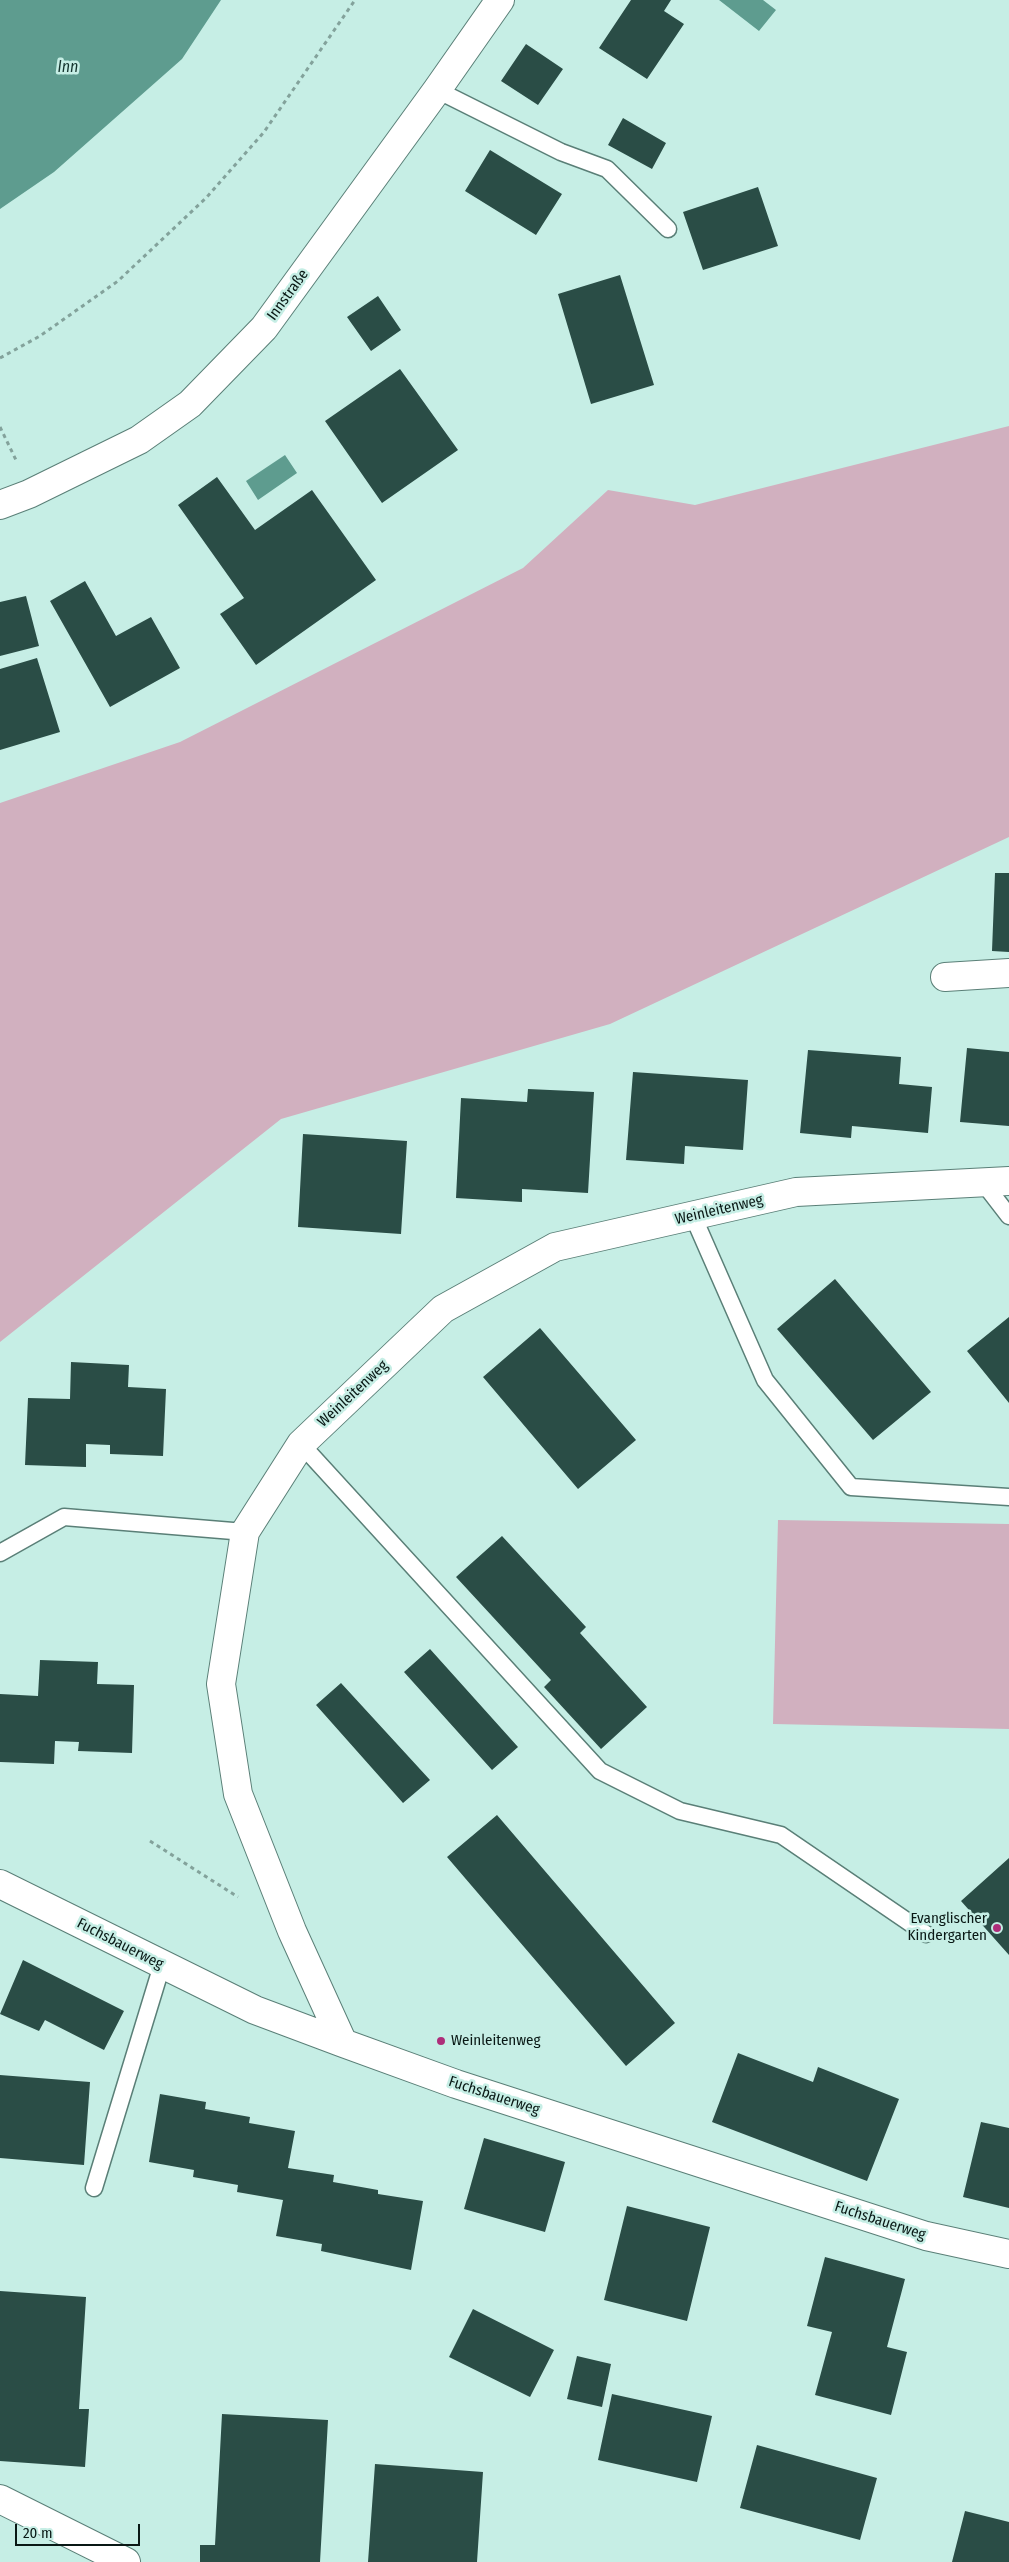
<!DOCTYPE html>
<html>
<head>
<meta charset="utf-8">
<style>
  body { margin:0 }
  #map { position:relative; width:1009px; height:2562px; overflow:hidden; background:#c6eee5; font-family:"Fira Sans Condensed",sans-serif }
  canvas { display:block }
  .scale { position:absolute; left:15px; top:2524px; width:125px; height:22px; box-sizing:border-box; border:2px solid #091815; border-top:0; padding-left:6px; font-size:15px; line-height:18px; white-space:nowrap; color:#091815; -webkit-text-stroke:4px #c6eee5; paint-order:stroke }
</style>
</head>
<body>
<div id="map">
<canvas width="1009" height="2562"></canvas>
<div class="scale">20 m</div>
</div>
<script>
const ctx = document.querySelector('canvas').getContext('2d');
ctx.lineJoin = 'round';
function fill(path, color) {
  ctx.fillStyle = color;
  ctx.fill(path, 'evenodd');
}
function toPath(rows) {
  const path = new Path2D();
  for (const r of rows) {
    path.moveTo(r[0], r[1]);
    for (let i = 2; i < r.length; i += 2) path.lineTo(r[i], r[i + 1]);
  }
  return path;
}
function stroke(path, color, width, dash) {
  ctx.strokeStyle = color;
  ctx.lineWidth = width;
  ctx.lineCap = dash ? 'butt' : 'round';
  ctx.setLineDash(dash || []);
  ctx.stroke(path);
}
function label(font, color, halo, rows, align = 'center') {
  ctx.font = font + ' "Fira Sans Condensed",sans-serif';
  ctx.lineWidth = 5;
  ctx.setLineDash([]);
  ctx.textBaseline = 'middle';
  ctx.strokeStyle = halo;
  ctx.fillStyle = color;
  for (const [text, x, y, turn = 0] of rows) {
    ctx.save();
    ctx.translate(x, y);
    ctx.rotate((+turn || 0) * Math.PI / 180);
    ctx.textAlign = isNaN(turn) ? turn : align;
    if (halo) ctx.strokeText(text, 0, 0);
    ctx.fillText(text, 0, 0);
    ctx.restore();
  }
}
const green = toPath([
  [1009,426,1009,837,610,1024,281,1119,0,1342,0,803,180,742,523,568,608,490,695,505],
  [778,1520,1009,1524,1009,1729,773,1724]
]);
const water = toPath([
  [0,0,221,0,182,59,54,172,0,209],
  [719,0,763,0,776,10,759,31],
  [285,455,297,473,258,500,246,481]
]);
const building = toPath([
  [631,0,671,0,664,11,684,24,647,79,599,48],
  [526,44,563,69,538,105,501,81],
  [623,118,666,143,652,169,608,145],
  [490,150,562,194,536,235,465,191],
  [758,187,778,246,703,270,683,212],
  [620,275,654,385,591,404,558,294],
  [378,296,401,330,371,351,347,317],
  [400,369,458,450,382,503,325,421],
  [217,477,255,530,312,490,376,580,256,665,220,614,244,598,178,505],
  [85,581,116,636,151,617,180,668,110,707,50,601],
  [26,596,39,646,0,656,0,602],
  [37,658,60,732,0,750,0,669],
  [995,873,1009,873,1009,952,992,951],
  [967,1048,1009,1052,1009,1126,960,1122],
  [808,1050,901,1057,899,1084,932,1087,928,1133,852,1126,851,1138,800,1133],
  [633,1072,748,1080,743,1150,685,1146,684,1164,626,1160],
  [528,1089,594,1092,588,1193,522,1189,522,1202,456,1198,461,1098,527,1102],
  [303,1134,407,1141,401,1234,298,1227],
  [835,1279,931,1392,873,1440,777,1329],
  [1009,1317,1009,1403,967,1351],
  [540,1328,636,1440,578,1489,483,1377],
  [71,1362,129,1365,128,1387,166,1389,163,1456,110,1454,110,1445,86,1444,86,1467,25,1465,28,1398,70,1399],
  [502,1536,586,1627,580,1633,647,1707,601,1749,544,1687,551,1680,456,1577],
  [430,1649,518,1747,492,1770,404,1672],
  [40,1660,98,1662,97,1684,134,1685,132,1753,78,1751,79,1742,55,1741,54,1764,0,1762,0,1694,38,1696],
  [341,1683,430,1780,403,1803,316,1705],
  [497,1815,675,2023,626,2066,447,1857],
  [1009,1858,1009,1955,961,1901],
  [23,1960,124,2011,104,2050,45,2020,39,2031,0,2014],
  [738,2053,813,2082,818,2067,899,2099,867,2181,712,2122],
  [0,2075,90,2082,84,2165,0,2158],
  [160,2094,206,2102,205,2109,250,2117,249,2123,295,2131,288,2168,334,2175,333,2182,378,2190,378,2194,423,2201,411,2270,321,2251,322,2244,276,2236,283,2200,237,2192,238,2185,193,2177,194,2170,149,2162],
  [981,2122,1009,2128,1009,2208,963,2197],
  [484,2138,565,2162,545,2232,464,2209],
  [627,2206,710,2227,687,2321,604,2300],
  [825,2257,905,2279,887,2347,907,2352,891,2415,815,2395,832,2332,807,2326],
  [0,2291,86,2297,79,2409,89,2409,85,2467,0,2461],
  [473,2309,554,2350,530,2397,449,2357],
  [577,2356,611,2364,602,2407,567,2399],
  [612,2394,712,2416,697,2482,598,2460],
  [222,2414,328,2420,320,2562,200,2562,200,2545,215,2545],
  [757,2445,877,2478,860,2540,740,2508],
  [375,2464,483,2472,477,2562,368,2562],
  [965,2511,1009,2522,1009,2562,952,2562]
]);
const path = toPath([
  [0,358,40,336,118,281,207,197,264,132,355,0],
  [0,427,16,460],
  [150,1841,238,1897]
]);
const lane = toPath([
  [437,90,561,152,607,169,668,229],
  [982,1181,1009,1216],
  [693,1216,765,1380,851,1487,1009,1497],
  [301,1444,600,1771,680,1811,781,1835,926,1934],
  [0,1553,64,1517,245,1532],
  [94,2188,162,1965]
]);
const street = toPath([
  [0,505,29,494,139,440,190,404,264,328,437,90,500,0],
  [945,977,1009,973],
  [0,1884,255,2010,343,2043,456,2084,926,2236,1009,2254],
  [343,2043,292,1931,238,1794,221,1684,245,1532,301,1444,443,1309,555,1247,796,1192,1009,1181],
  [0,2499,126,2562]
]);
const markers = [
  [997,1928,5,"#ae2d7a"],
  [441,2041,5,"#ae2d7a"]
];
const streetNames = [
  ["Innstraße",288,295,-54],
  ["Weinleitenweg",719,1210,-13],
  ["Weinleitenweg",353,1394,-43],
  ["Fuchsbauerweg",120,1944,27],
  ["Fuchsbauerweg",494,2096,18],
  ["Fuchsbauerweg",880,2221,18]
];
const poiNames = [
  ["Evanglischer",987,1919],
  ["Kindergarten",987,1936],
  ["Weinleitenweg",451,2041,"left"]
];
const waterNames = [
  ["Inn",68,68]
];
fill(green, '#d1b0bf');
fill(water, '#5e9c8f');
fill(building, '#2a4d46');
stroke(lane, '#5a7f77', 19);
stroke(street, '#5a7f77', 30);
stroke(path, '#83a29b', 3, [4, 4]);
stroke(lane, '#fff', 16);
stroke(street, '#fff', 28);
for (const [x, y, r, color] of markers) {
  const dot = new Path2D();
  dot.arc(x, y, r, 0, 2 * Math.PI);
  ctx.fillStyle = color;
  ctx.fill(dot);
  stroke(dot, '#c6eee5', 2);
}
label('15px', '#091815', '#c6eee5', streetNames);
label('15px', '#091815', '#c6eee5', poiNames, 'right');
label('italic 16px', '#15342e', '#c6eee5', waterNames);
</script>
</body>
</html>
